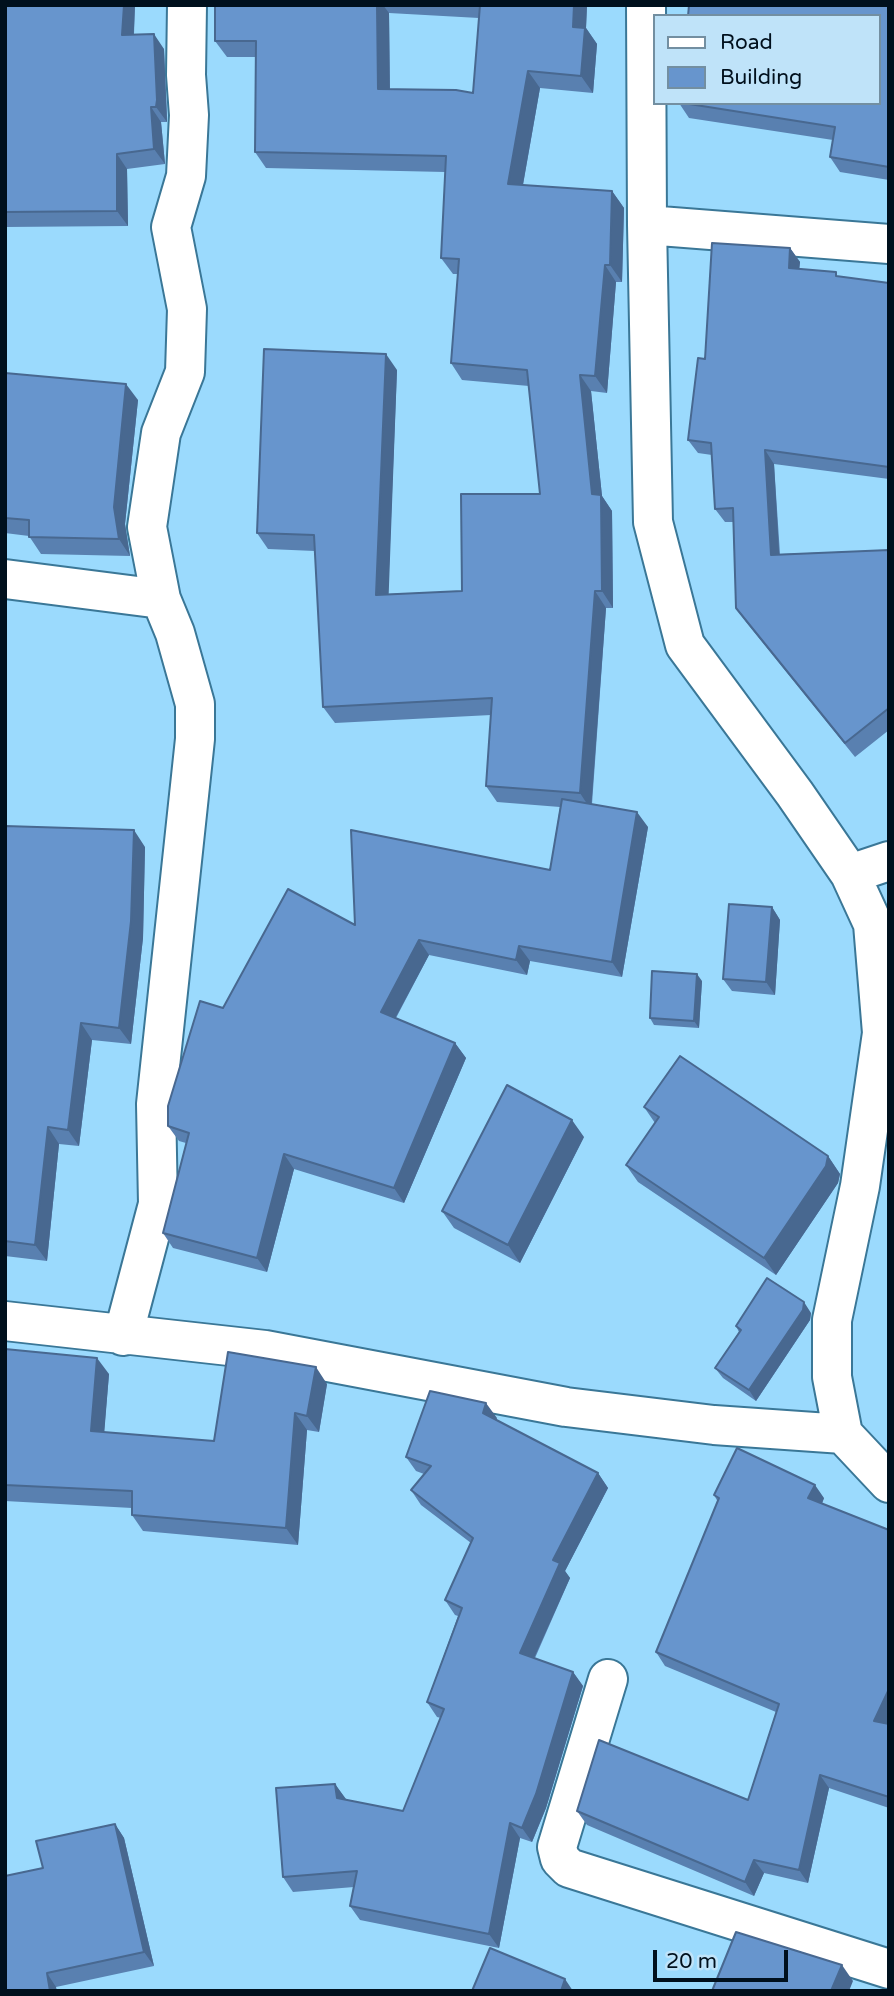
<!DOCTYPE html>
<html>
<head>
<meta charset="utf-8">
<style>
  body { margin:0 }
  #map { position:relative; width:894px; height:1996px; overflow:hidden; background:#9bdafd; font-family:"Varela Round",sans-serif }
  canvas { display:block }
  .frame { position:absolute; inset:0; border:7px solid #00101d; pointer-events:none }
  .legend { position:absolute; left:653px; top:14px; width:228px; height:91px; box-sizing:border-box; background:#bfe3f9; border:2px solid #738fa1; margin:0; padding:9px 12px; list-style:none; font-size:21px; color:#00101d }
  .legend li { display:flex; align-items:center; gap:14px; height:35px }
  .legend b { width:35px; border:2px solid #738fa1 }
  .scale { position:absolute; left:653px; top:1950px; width:135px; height:32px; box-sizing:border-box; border:4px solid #00101d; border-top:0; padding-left:9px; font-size:21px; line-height:24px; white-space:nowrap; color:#00101d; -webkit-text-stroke:5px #bfe3f9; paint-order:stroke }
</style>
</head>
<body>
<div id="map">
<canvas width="894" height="1996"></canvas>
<div class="frame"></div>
<ul class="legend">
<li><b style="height:9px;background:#fff"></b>Road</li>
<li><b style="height:19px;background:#6795cd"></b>Building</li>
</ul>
<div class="scale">20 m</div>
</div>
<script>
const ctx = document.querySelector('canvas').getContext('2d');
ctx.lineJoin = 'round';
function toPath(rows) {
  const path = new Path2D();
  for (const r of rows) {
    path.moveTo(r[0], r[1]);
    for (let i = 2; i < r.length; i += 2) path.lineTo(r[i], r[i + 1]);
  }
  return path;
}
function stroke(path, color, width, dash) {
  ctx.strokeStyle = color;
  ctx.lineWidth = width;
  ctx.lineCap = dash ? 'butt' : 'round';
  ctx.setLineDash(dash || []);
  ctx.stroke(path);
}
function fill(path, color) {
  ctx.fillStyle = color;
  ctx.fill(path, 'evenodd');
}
const street = toPath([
  [646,5,647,225,653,522,685,645,795,794,850,874,873,924,882,1033,860,1186,832,1320,832,1377,843,1434,889,1483],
  [647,225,889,244],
  [5,579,161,599],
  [850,874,889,861],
  [5,1321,265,1350,566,1407,714,1425,843,1434],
  [123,1336,158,1204,156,1104,195,739,195,704,175,633,161,599,147,527,161,433,185,372,187,309,171,227,186,176,189,115,186,75,187,5],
  [608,1679,557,1847,560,1859,569,1868,889,1969]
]);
const wall = toPath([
  [5,5,135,5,134,34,164,49,167,115,167,122,161,122,165,164,127,169,128,226,5,227],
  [215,5,587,5,586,28,597,44,593,93,540,88,523,185,612,191,624,208,622,282,616,282,607,393,591,391,602,496,612,511,613,608,606,608,592,804,648,827,622,977,530,961,527,975,429,955,396,1018,455,1043,466,1058,404,1203,294,1169,267,1272,173,1248,163,1233,186,1143,179,1141,168,1126,223,1008,355,925,550,870,560,807,497,802,486,786,491,715,335,723,323,707,315,551,268,549,257,533,397,370,388,594,462,591,540,494,529,386,462,380,451,363,458,274,453,274,441,258,445,172,266,168,255,152,255,57,227,57,215,41],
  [389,13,479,18,473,93,390,89],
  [889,5,889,180,840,172,830,157,833,140,689,118,679,103,878,103],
  [790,248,800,262,799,269,840,277,889,283,889,479,774,464,780,554,889,550,889,730,855,757,746,622,736,608,733,522,725,522,715,509,712,455,698,453,688,440,705,359],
  [5,373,138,400,125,524,130,556,41,554,29,536,5,533],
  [5,826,145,847,143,938,131,1044,92,1040,79,1146,59,1144,47,1261,5,1256],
  [772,907,780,920,775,995,732,991,723,979],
  [702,981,699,1028,654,1025,650,1018],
  [644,1107,828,1156,840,1174,838,1183,776,1275,638,1182,626,1165,655,1123],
  [584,1137,520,1263,454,1228,442,1211],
  [811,1313,810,1320,756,1401,723,1378,715,1368,739,1332,736,1326],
  [5,1349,109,1374,104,1432,214,1441,327,1384,319,1432,307,1430,298,1545,143,1531,132,1515,132,1508,5,1501],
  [497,1418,496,1420,598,1473,608,1488,565,1571,570,1578,535,1658,573,1672,583,1686,546,1808,532,1842,520,1838,499,1948,360,1920,350,1906,354,1887,293,1892,283,1877,335,1784,346,1800,403,1811,441,1718,437,1717,427,1702,458,1616,455,1615,445,1600,471,1543,421,1505,411,1490,424,1474,416,1471,406,1457],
  [714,1495,824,1498,822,1504,889,1724,889,1808,829,1788,808,1883,764,1873,754,1896,587,1825,577,1811,748,1800,776,1712,665,1666,656,1652,718,1502],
  [115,1824,124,1838,154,1966,56,1987,5,1991,43,1868]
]);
const shadedWall = toPath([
  [124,5,135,5,133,50,122,35],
  [377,5,383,5,389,13,390,105,378,89],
  [574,5,587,5,586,28,597,44,593,93,581,76,573,27],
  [154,34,164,49,167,122,156,107],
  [528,71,540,88,520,201,508,184],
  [151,107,161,122,165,164,154,149],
  [117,154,127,169,128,226,117,211],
  [612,191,624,208,622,282,610,265],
  [790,248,800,262,798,281,789,268],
  [605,265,616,282,607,393,595,376],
  [386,354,397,370,388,612,376,595],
  [580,375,591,391,602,496,612,511,613,608,602,591],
  [126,384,138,400,125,524,130,556,119,539,114,507],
  [765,450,774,464,780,568,771,555],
  [595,591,606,608,591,810,580,793],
  [637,812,648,827,622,977,612,962],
  [134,830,145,847,143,938,131,1044,119,1028],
  [772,907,780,920,775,995,766,982],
  [419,940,429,955,391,1026,381,1012],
  [519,946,530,961,527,975,516,960],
  [697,974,702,981,699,1028,694,1021],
  [81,1023,92,1040,79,1146,68,1130],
  [455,1043,466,1058,404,1203,394,1188],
  [572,1120,584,1137,520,1263,508,1245],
  [48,1127,59,1144,47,1261,35,1245],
  [284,1154,294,1169,267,1272,257,1258],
  [828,1156,840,1174,838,1183,776,1275,764,1258],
  [804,1302,811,1313,810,1320,756,1401,749,1390],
  [97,1358,109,1374,103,1448,91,1431],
  [316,1367,327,1384,319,1432,307,1416],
  [486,1403,497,1418,493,1428,483,1413],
  [295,1413,307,1430,298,1545,286,1528],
  [598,1473,608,1488,565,1571,570,1578,530,1667,520,1653,553,1560],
  [815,1485,824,1498,818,1512,808,1498],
  [573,1672,583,1686,546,1808,532,1842,522,1828],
  [889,1689,889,1723,883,1734,874,1721],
  [820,1775,829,1788,808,1883,799,1870],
  [335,1784,346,1799,347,1812,337,1798],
  [510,1823,520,1838,499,1948,489,1934],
  [115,1824,124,1838,154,1966,144,1952],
  [754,1860,764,1873,754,1896,745,1882],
  [842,1965,853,1981,849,1991,831,1991],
  [47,1973,56,1987,57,1991,50,1991],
  [565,1979,573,1991,561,1991]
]);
const building = toPath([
  [5,5,124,5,122,35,154,34,157,100,156,107,151,107,154,149,117,154,117,211,5,212,5,5],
  [215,5,377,5,378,89,456,90,473,93,480,5,574,5,573,27,585,28,581,76,528,71,508,184,612,191,610,265,605,265,595,376,580,375,592,494,601,495,602,591,595,591,580,793,486,786,492,698,323,707,314,535,257,533,264,349,386,354,376,595,462,591,461,494,540,494,527,370,451,363,459,259,441,258,446,156,255,152,256,41,215,41,215,5],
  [689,5,889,5,889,167,830,157,835,127,683,103,878,103,878,16,688,16,689,5],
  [712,243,790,248,789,268,836,272,836,276,889,283,889,467,765,450,771,555,889,550,889,708,845,743,736,608,733,508,715,509,711,443,688,440,698,358,705,359,712,243],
  [5,373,126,384,114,507,119,539,29,537,29,520,5,518,5,373],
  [562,799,637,812,612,962,519,946,516,960,419,940,381,1012,455,1043,394,1188,284,1154,257,1258,163,1233,189,1133,168,1126,168,1106,200,1001,223,1008,288,889,355,925,351,830,550,870,562,799],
  [5,826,134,830,131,921,119,1028,81,1023,68,1130,48,1127,35,1245,5,1241,5,826],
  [729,904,772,907,766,982,723,979,729,904],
  [652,971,697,974,694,1021,650,1018,652,971],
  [680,1056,828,1156,826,1166,764,1258,626,1165,659,1117,644,1107,680,1056],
  [507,1085,572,1120,508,1245,442,1211,507,1085],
  [767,1278,804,1302,803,1310,749,1390,715,1368,741,1330,736,1326,767,1278],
  [5,1349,97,1358,91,1431,214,1441,228,1352,316,1367,307,1416,295,1413,286,1528,132,1515,132,1491,5,1485,5,1349],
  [430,1391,486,1403,483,1413,598,1473,553,1560,560,1563,520,1653,573,1672,536,1794,522,1828,510,1823,489,1934,350,1906,357,1871,283,1877,276,1788,335,1784,337,1798,403,1811,444,1709,427,1702,462,1608,445,1600,473,1538,411,1490,431,1466,406,1457,430,1391],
  [737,1448,815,1485,808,1498,889,1530,889,1689,874,1721,889,1724,889,1797,820,1775,799,1870,754,1860,745,1882,577,1811,599,1740,748,1800,779,1704,656,1652,719,1498,714,1495,737,1448],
  [115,1824,144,1952,47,1973,50,1991,5,1991,5,1876,43,1868,36,1841,115,1824],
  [736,1932,842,1965,831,1991,712,1991,736,1932],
  [490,1948,565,1979,561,1991,472,1991,490,1948]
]);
stroke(street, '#3a7797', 42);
stroke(street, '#fff', 38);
fill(wall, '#5980b0');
fill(shadedWall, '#486890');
fill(building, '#6795cd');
stroke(building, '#486890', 2);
</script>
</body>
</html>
